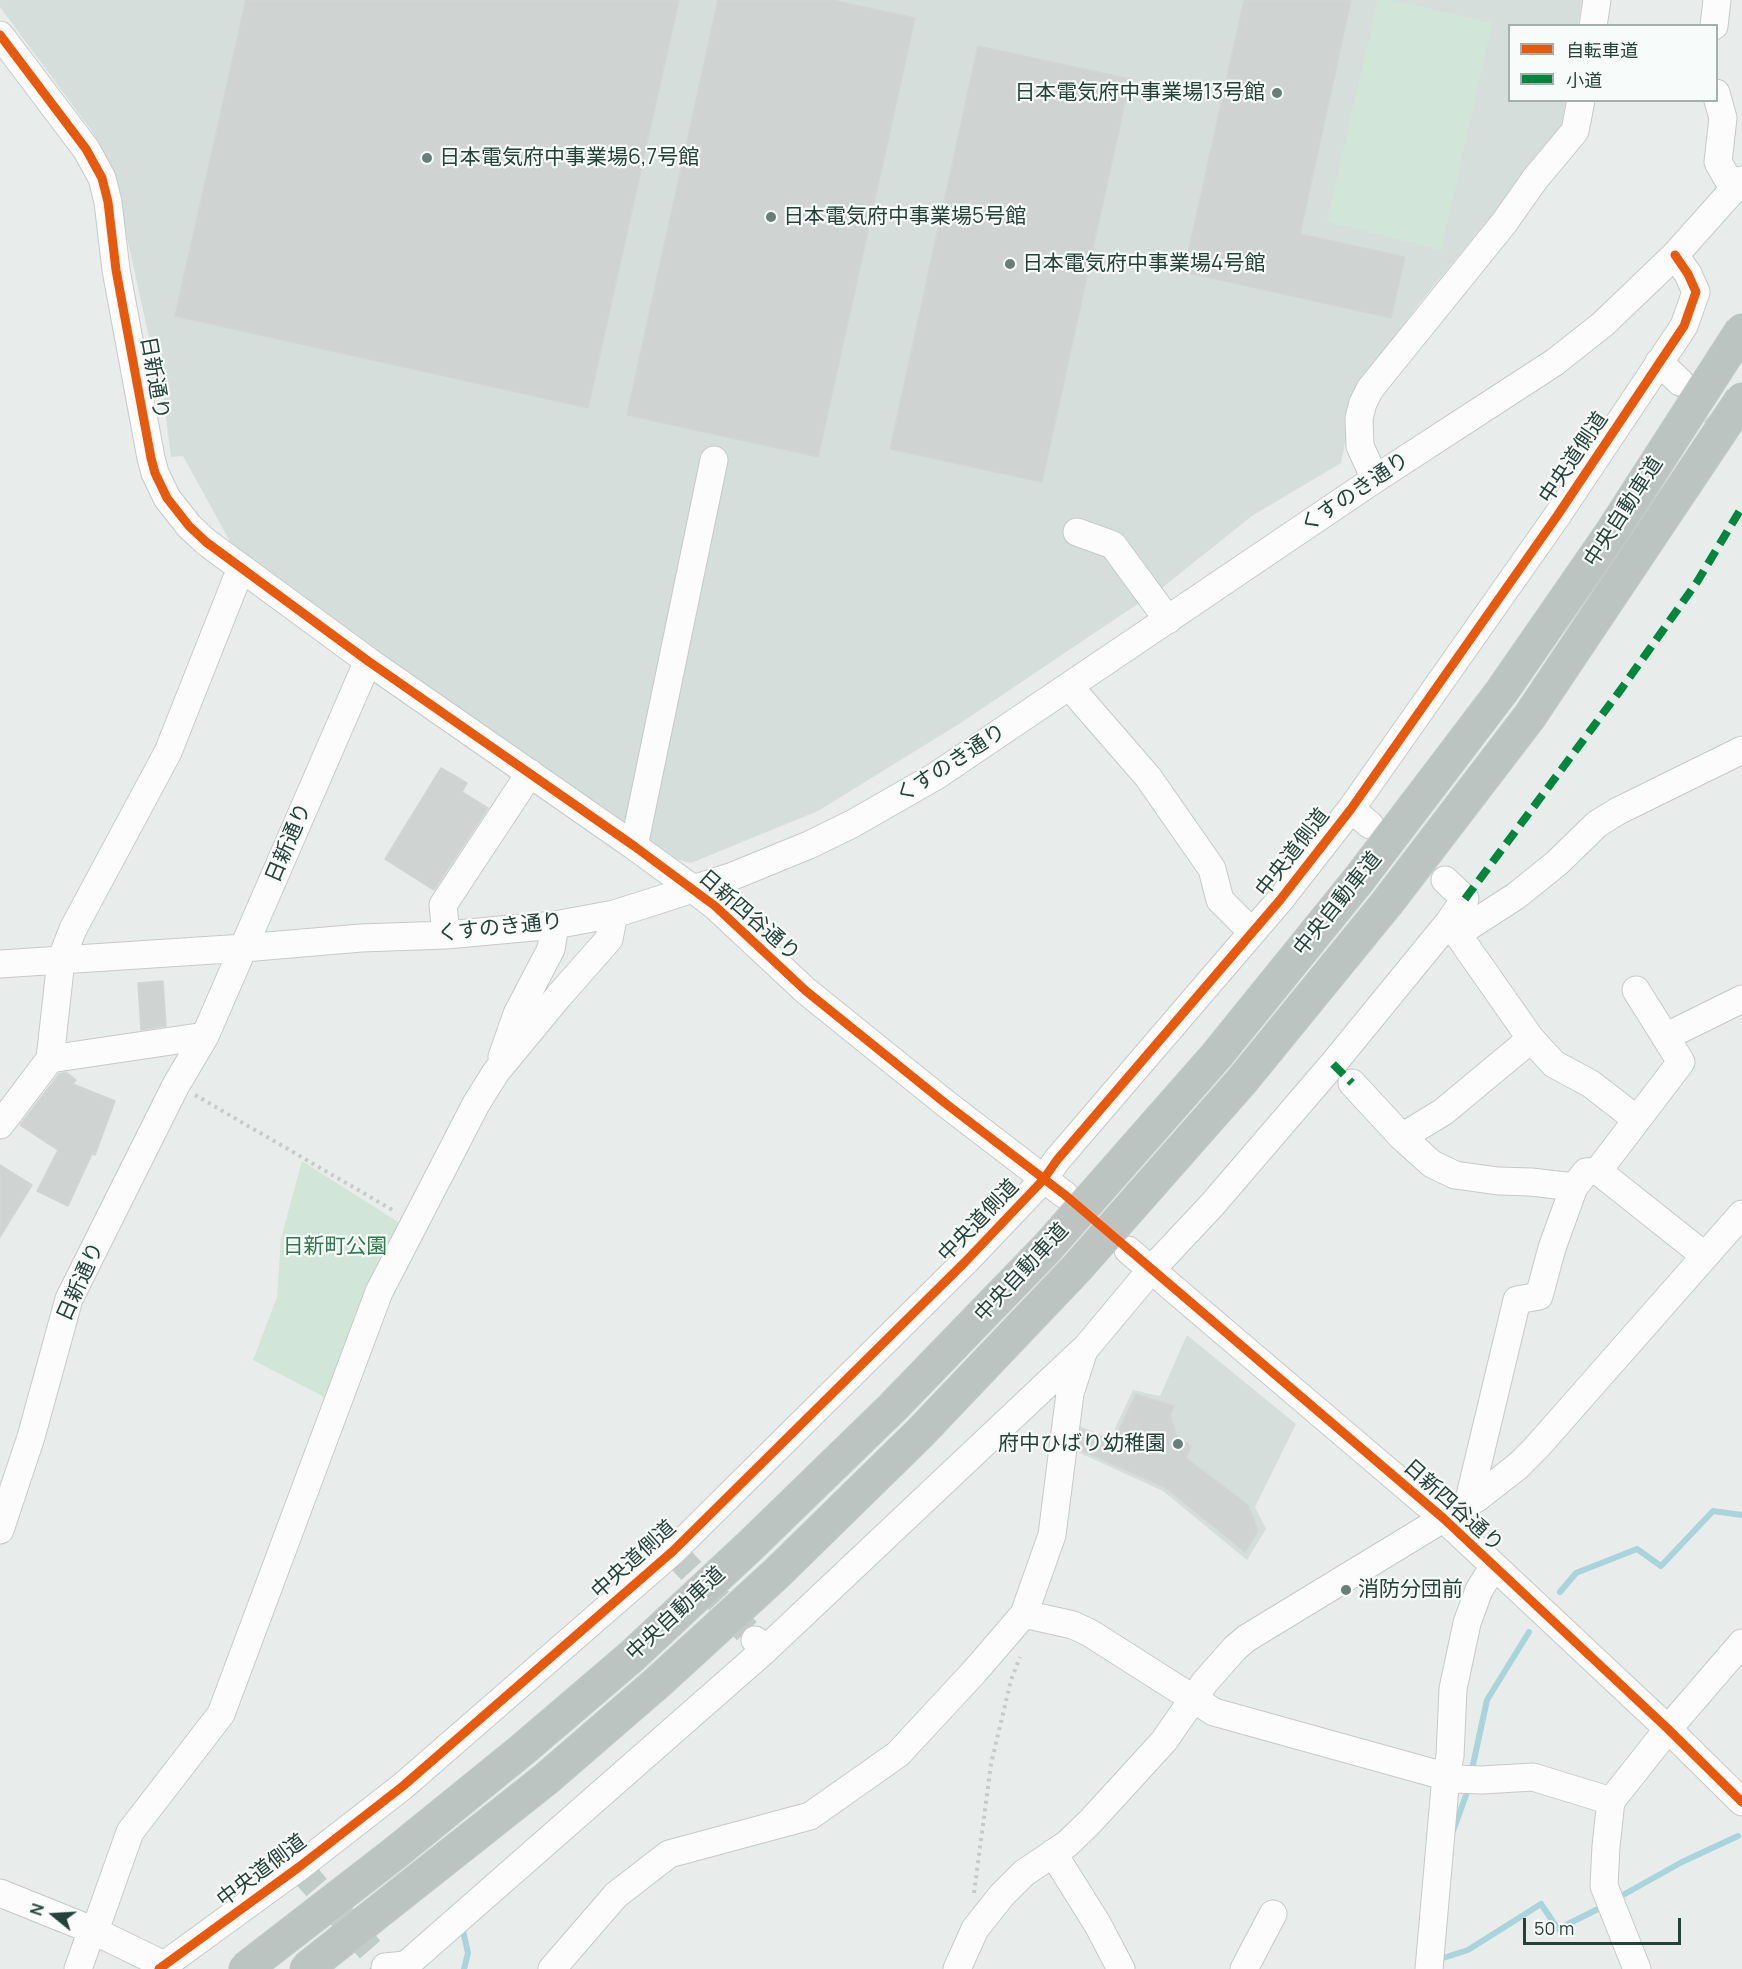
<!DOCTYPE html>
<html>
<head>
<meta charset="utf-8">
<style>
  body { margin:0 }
  #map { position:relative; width:1742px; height:1969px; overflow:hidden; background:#e8edeb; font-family:Manrope,"Noto Sans JP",sans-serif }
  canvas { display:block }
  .legend { position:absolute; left:1508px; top:24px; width:210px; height:78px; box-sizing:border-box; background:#f7fbf9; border:2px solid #a3b1ad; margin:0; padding:8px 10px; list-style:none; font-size:18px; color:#24423a }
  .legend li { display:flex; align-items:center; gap:12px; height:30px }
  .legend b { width:30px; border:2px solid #a3b1ad }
  .north { position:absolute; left:24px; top:1885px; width:60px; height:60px; -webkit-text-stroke:4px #f7fbf9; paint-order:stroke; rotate:288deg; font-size:16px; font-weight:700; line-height:24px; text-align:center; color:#24423a }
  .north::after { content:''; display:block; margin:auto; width:21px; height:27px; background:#24423a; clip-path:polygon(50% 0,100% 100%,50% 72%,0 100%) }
  .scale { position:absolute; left:1523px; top:1918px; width:158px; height:27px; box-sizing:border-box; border:3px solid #24423a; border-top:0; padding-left:8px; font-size:18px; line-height:21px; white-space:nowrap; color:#24423a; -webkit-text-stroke:4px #f7fbf9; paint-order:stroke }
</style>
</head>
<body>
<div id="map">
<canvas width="1742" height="1969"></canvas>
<ul class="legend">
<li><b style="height:8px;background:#e8590c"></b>自転車道</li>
<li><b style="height:8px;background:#00873e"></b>小道</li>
</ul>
<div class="north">N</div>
<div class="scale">50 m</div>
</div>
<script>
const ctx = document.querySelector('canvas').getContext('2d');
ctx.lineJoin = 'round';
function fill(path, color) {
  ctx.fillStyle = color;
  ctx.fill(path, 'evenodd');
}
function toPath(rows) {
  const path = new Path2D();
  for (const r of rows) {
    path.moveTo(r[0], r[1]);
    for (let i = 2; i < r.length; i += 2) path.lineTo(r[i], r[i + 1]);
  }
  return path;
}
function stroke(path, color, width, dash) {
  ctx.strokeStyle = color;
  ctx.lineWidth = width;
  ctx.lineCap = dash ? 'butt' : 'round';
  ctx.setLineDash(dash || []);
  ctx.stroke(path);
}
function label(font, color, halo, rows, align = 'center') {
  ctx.font = font + ' Manrope,"Noto Sans JP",sans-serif';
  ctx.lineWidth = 4.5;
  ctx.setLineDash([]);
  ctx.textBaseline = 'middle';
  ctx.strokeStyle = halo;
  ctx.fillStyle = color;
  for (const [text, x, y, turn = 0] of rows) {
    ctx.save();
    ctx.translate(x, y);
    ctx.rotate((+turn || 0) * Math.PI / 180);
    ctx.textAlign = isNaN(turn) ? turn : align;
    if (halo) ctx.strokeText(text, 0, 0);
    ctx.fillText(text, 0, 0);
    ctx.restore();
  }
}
const built = toPath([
  [0,0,1582,0,1578,25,1510,26,1510,100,1566,101,1560,132,1419,304,1356,389,1341,463,1252,516,1163,587,959,724,818,811,691,863,669,857,394,667,232,545,183,456,171,457,165,410,113,174,91,130,0,7],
  [1187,1335,1296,1424,1255,1507,1266,1529,1247,1560,1163,1491,1071,1449,1073,1423,1110,1439,1133,1390,1160,1396]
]);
const green = toPath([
  [1378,0,1392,0,1492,23,1441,250,1327,222],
  [302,1161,403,1225,328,1399,253,1360,277,1297,281,1238]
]);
const stream = toPath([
  [1560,1592,1576,1573,1637,1549,1661,1566,1713,1511,1742,1515],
  [1471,1774,1487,1700,1529,1632],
  [1453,1831,1469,1787],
  [1623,1895,1682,1862,1738,1836],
  [463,1931,468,1953,464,1969],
  [1440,1959,1468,1950,1541,1904,1558,1929,1602,1907]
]);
const building = toPath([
  [246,0,679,0,588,408,175,316,246,0],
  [718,0,832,0,915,18,818,457,627,415,718,0],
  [1244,0,1351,0,1300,234,1405,257,1391,318,1184,272,1244,0],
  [978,46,1130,79,1042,482,890,449,978,46],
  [441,768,467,783,462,792,488,808,434,890,385,859,441,768],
  [163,981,166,1026,141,1030,138,983,163,981],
  [66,1072,76,1080,73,1084,115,1101,95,1155,92,1154,68,1206,37,1191,58,1150,20,1125,59,1074,66,1072],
  [0,1165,32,1185,0,1237,0,1165],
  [1136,1394,1174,1406,1170,1415,1178,1439,1191,1445,1186,1458,1248,1505,1258,1531,1245,1552,1166,1488,1079,1449,1081,1430,1113,1442,1136,1394]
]);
const minorTunnel = toPath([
  [1683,384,1742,438],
  [673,1551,755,1640],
  [299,1867,385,1967]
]);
const path = toPath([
  [195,1095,396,1212],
  [974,1893,991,1764,1011,1680,1020,1657]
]);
const minor = toPath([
  [1593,26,1597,0],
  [1714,26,1717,0],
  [0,35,86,149,102,178,108,202,116,270,151,458,155,473,167,498,189,526,206,542,368,661,634,846,693,889,715,906,806,991,945,1103,1065,1195],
  [1716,93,1723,118,1718,162,1734,190],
  [1659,362,1680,382],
  [1375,479,1360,446,1359,418,1363,403,1370,389,1504,223,1535,179,1575,131,1581,100],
  [1077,532,1113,545,1168,620],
  [1069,686,1148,777,1212,869,1220,900,1252,932],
  [1351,809,1370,825],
  [634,846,714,460],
  [1449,922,1531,1039,1554,1064,1591,1084,1636,1119],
  [1457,934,1516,896,1557,863,1597,824,1618,811,1742,750],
  [446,935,443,905,530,773],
  [0,964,244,948,361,938,446,935,555,925,614,914,649,903,733,876,809,845,852,824,936,776,1375,479,1555,362,1603,324,1675,255,1742,180],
  [1665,1037,1742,999],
  [502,1057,517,1014,551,949,555,925],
  [50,1059,205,1036],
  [1352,1083,1402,1137,1432,1164,1455,1175,1498,1181,1531,1182,1574,1187,1586,1172,1598,1171,1705,1256],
  [0,1125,50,1059,61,960,73,929,168,752,241,568],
  [1402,1137,1443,1112,1531,1039],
  [1598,1171,1681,1062,1636,990],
  [1128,1250,1443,1518,1668,1729,1742,1802],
  [1468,1504,1517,1300,1539,1296,1552,1248,1574,1187],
  [0,1530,31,1437,69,1299,176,1085,205,1036,368,661],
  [1024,1614,1073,1625,1090,1633,1214,1712,1455,1779,1482,1780,1533,1777,1611,1801,1668,1729,1742,1643],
  [766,1649,1082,1351],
  [1611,1801,1606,1846,1604,1886,1637,1969],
  [1053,1853,1098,1925,1121,1969],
  [0,1893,92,1930,98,1922,130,1832,221,1714,379,1292,476,1104,496,1072,558,997,609,939,614,914],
  [385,1967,406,1965,766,1649,755,1640],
  [78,1969,92,1930,164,1965],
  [159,1969,299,1867,403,1786,673,1551,965,1262,1043,1180,1057,1160,1280,900,1351,809,1557,516,1684,326,1696,292,1688,274,1675,255],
  [552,1969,616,1895,669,1854,810,1816,898,1754,975,1671,1024,1614,1052,1535,1070,1393,1084,1350,1151,1270,1212,1205,1333,1064,1449,922,1465,899,1445,880],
  [957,1969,975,1929,1002,1895,1024,1873,1067,1844,1089,1823,1164,1741,1205,1682,1235,1648,1247,1638,1477,1498,1518,1466,1537,1447,1742,1214],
  [1244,1969,1273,1914],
  [1429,1969,1446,1776,1450,1756,1453,1689,1467,1623,1479,1590,1494,1566]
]);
const highwayBridge = toPath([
  [245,1969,395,1853,522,1750,632,1656,752,1544,893,1407,1047,1248,1216,1056,1360,878,1502,691,1612,532,1742,330],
  [306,1969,546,1779,657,1683,776,1574,920,1433,1077,1268,1241,1082,1387,903,1530,716,1742,399]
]);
const quiet = toPath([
  [1465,899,1622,688,1697,582,1742,507],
  [1333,1064,1352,1083]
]);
const cycleway = toPath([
  [0,35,86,149,102,178,108,202,116,270,151,458,155,473,167,498,189,526,206,542,368,661,634,846,715,906,806,991,945,1103,1065,1195,1443,1518,1668,1729,1742,1802],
  [159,1969,299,1867,403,1786,673,1551,965,1262,1043,1180,1057,1160,1280,900,1351,809,1557,516,1684,326,1696,292,1688,274,1675,255]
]);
const markers = [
  [1277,93,6,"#697e78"],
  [427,158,6,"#697e78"],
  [771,217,6,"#697e78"],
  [1010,264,6,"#697e78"],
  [1178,1444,6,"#697e78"],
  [1346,1590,6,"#697e78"]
];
const poiNames = [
  ["日本電気府中事業場13号館",1265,93,"right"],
  ["日本電気府中事業場6,7号館",439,158],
  ["日本電気府中事業場5号館",783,217],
  ["日本電気府中事業場4号館",1022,264],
  ["府中ひばり幼稚園",1166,1444,"right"],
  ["消防分団前",1358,1590]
];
const streetNames = [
  ["日新通り",154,378,80],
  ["中央道側道",1574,458,-56],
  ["くすのき通り",1355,493,-34],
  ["中央自動車道",1624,512,-57],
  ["くすのき通り",951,764,-33],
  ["日新通り",289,843,-67],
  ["中央道側道",1293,853,-52],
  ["中央自動車道",1338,904,-51],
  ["日新四谷通り",749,916,41],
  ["くすのき通り",500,928,-6],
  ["中央道側道",979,1221,-46],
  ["中央自動車道",1022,1273,-47],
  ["日新通り",81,1282,-66],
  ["日新四谷通り",1453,1506,42],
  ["中央道側道",634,1560,-42],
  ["中央自動車道",676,1614,-43],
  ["中央道側道",262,1871,-37]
];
const parkNames = [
  ["日新町公園",335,1247]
];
fill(built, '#d6dedb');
fill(green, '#d1e6d8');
stroke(stream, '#a9d4db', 6);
fill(building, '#cfd4d2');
stroke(building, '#d1d6d4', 1.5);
stroke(minorTunnel, '#c1cbc8', 27, [27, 14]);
stroke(minor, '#c5cac8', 29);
stroke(path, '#c3ccca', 4, [3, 4.5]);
stroke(minor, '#fcfcfc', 27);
stroke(highwayBridge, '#c3ccc9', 35, []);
stroke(highwayBridge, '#bcc4c2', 33);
stroke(quiet, '#00873e', 8, [15, 8]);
stroke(cycleway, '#e8590c', 9);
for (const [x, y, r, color] of markers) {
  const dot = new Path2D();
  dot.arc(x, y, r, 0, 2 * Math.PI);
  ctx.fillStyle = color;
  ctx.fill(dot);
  stroke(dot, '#f7fbf9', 2);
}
label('21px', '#24423a', '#f7fbf9', poiNames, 'left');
label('21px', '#24423a', '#f7fbf9', streetNames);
label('21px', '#2d7a4b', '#f7fbf9', parkNames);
</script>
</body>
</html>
